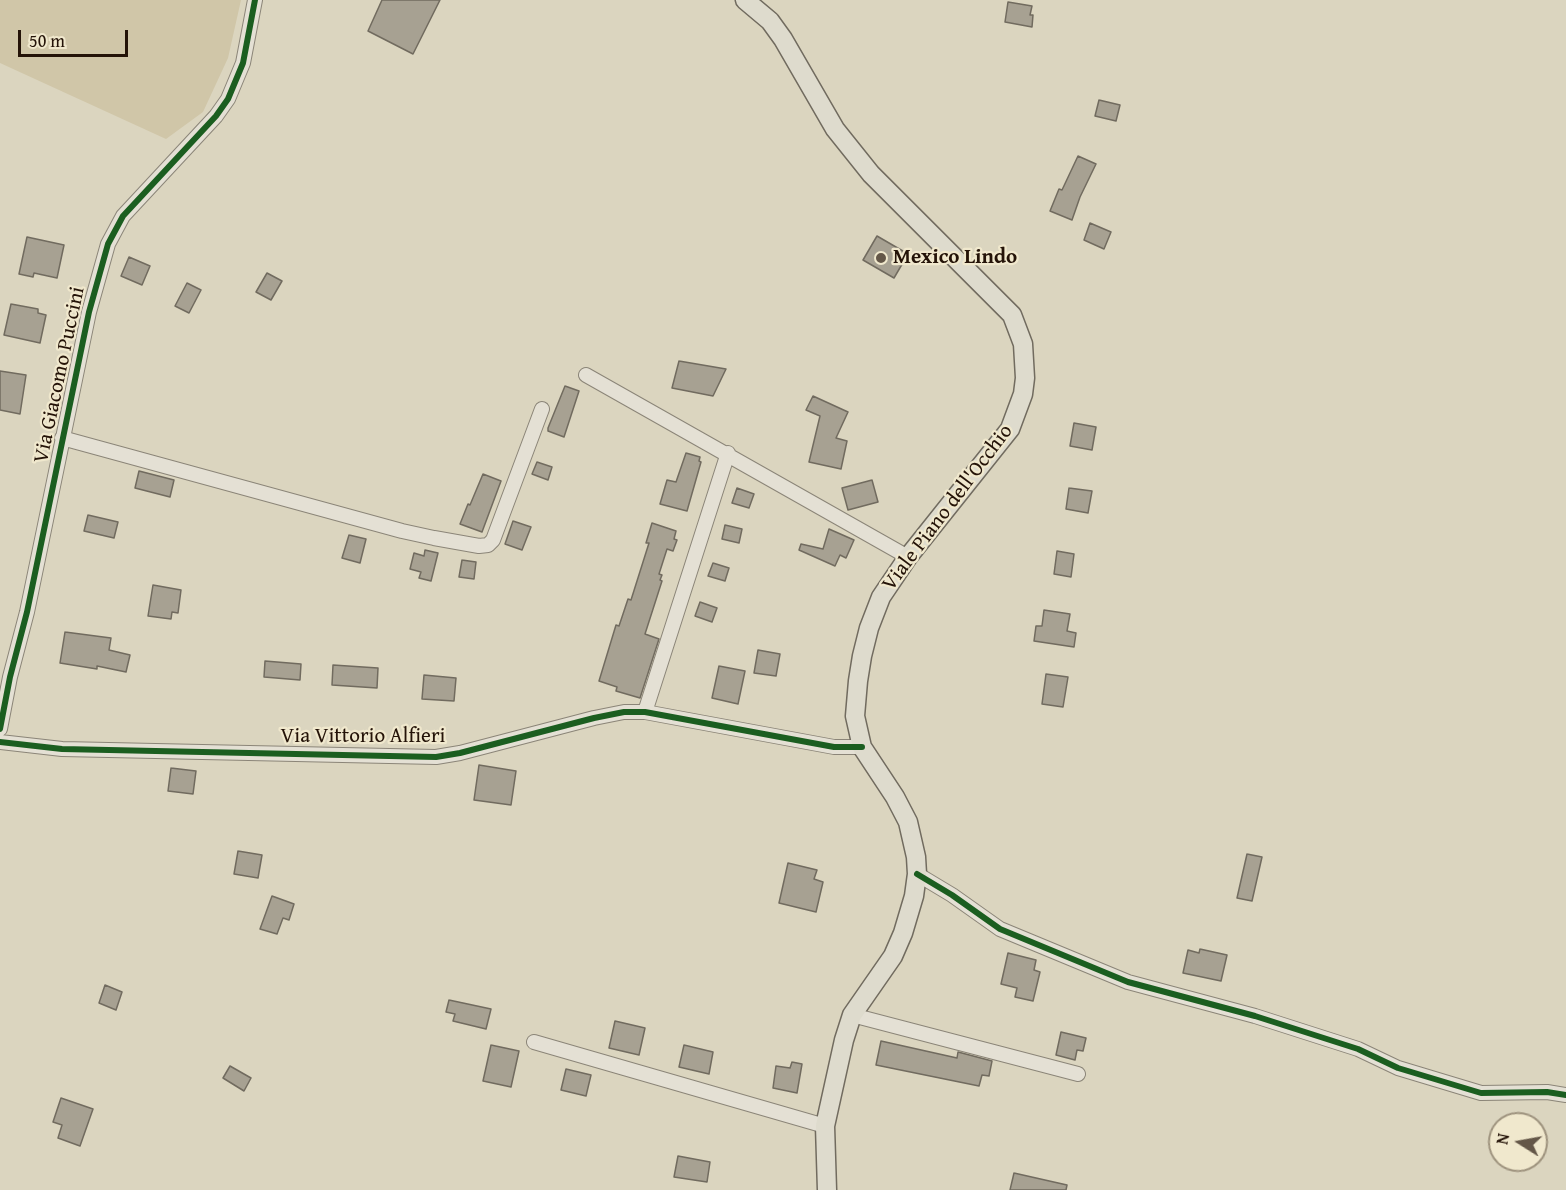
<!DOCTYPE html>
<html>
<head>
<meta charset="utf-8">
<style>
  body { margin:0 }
  #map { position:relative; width:1566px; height:1190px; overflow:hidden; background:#dbd5bf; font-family:"Gentium Book Plus",serif }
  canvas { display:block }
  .north { position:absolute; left:1488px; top:1112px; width:60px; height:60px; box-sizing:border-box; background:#f0e8cd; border:2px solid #9e937e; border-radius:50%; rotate:281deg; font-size:16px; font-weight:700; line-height:24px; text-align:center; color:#241308 }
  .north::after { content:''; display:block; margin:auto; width:21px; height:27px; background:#645748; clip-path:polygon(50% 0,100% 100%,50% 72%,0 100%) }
  .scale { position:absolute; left:18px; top:30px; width:110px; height:27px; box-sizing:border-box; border:3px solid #241308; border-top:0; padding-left:8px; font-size:18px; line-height:21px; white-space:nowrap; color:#241308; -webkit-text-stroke:4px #f0e8cd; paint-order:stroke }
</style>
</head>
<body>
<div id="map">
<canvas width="1566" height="1190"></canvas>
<div class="north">N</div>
<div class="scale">50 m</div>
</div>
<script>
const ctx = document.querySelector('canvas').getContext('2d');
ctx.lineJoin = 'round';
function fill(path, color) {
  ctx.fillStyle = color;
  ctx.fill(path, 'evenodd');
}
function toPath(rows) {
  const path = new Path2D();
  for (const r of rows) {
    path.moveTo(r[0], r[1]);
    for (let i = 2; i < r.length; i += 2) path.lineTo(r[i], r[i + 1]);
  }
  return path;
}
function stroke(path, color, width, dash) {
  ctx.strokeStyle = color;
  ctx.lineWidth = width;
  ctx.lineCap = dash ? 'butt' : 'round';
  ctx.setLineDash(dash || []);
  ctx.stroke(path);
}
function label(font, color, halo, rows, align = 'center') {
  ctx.font = font + ' "Gentium Book Plus",serif';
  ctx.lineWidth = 4.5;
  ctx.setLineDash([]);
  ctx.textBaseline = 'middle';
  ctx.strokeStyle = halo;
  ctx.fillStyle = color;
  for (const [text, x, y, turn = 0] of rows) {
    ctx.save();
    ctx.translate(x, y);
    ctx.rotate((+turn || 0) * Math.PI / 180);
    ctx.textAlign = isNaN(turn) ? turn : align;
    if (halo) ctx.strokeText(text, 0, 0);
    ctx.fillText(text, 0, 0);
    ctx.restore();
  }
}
const green = toPath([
  [0,0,241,0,228,58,203,112,166,139,0,63]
]);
const building = toPath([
  [382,0,440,0,413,54,368,31,382,0],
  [1008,2,1032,6,1030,15,1033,15,1032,27,1005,22,1008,2],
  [1099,100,1120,105,1116,121,1095,116,1099,100],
  [1078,156,1096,164,1080,197,1072,220,1050,211,1059,189,1062,190,1078,156],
  [1090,223,1111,232,1104,249,1084,240,1090,223],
  [877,236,908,254,894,278,863,260,877,236],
  [27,237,64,245,57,278,34,273,33,277,19,274,27,237],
  [129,257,150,266,142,285,121,276,129,257],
  [267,273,282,281,271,300,256,292,267,273],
  [187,283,201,290,189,313,175,306,187,283],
  [11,304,38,309,38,313,46,315,40,343,4,335,11,304],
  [679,361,726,369,713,396,672,388,679,361],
  [0,371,26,375,20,414,0,410,0,371],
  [565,386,579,391,564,437,548,431,548,428,565,386],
  [813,396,848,412,836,438,847,441,841,469,809,462,820,416,806,410,813,396],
  [1074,423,1096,427,1092,450,1070,446,1074,423],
  [686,453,700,457,699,461,701,462,687,511,660,504,667,480,676,482,686,453],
  [537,462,552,467,548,480,532,474,537,462],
  [139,471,174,480,170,497,135,488,139,471],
  [483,474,501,481,482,532,460,524,468,504,470,505,483,474],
  [872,480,878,502,848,510,842,488,872,480],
  [737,488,754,494,749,508,732,503,737,488],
  [1069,488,1092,491,1088,513,1066,509,1069,488],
  [88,515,118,522,114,538,84,531,88,515],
  [513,521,531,527,522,550,505,544,513,521],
  [652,523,676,531,674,539,677,540,673,551,667,549,659,574,662,575,660,580,662,581,645,634,659,639,640,698,616,691,617,687,599,681,616,625,619,626,628,599,631,600,649,543,646,543,652,523],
  [725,525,742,529,739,543,722,539,725,525],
  [829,529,854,540,846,558,840,555,835,566,799,550,801,544,823,549,829,529],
  [349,535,366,539,360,563,342,558,349,535],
  [425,550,438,553,431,581,419,578,421,572,410,569,414,553,424,556,425,550],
  [1057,551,1074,554,1071,577,1054,574,1057,551],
  [462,560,476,562,474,579,459,577,462,560],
  [713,563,729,568,725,581,708,576,713,563],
  [153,585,181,590,178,613,172,612,171,619,148,616,153,585],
  [700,602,717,608,712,622,695,616,700,602],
  [1044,610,1070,614,1067,631,1076,633,1074,647,1034,641,1036,626,1042,626,1044,610],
  [65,632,111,638,109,650,130,655,126,672,97,666,97,669,60,663,65,632],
  [758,650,780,654,776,676,754,673,758,650],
  [265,661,301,664,300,680,264,677,265,661],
  [333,665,378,668,377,688,332,685,333,665],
  [719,666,745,671,738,704,712,698,719,666],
  [1046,674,1068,677,1063,707,1042,704,1046,674],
  [424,675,456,678,454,701,422,699,424,675],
  [479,765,516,771,511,805,474,800,479,765],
  [171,768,196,771,193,794,168,791,171,768],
  [238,851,262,855,258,878,234,874,238,851],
  [1247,854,1262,857,1252,901,1237,898,1247,854],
  [788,863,817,870,814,879,823,882,816,912,779,903,788,863],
  [272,896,294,904,289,920,283,918,277,934,260,929,272,896],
  [1200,949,1227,955,1221,981,1183,973,1188,950,1199,953,1200,949],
  [1008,953,1036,960,1034,970,1040,972,1033,1001,1015,997,1017,988,1001,984,1008,953],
  [105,985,122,992,116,1010,99,1003,105,985],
  [449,1000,491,1009,486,1029,453,1021,455,1014,446,1012,449,1000],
  [615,1021,645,1028,639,1055,609,1048,615,1021],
  [1061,1032,1086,1038,1083,1051,1077,1050,1075,1060,1056,1055,1061,1032],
  [881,1041,957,1058,958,1052,992,1061,989,1076,982,1075,979,1086,876,1065,881,1041],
  [491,1045,519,1051,511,1087,483,1081,491,1045],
  [684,1045,713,1052,709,1074,679,1067,684,1045],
  [792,1062,802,1064,797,1093,773,1088,776,1066,790,1068,792,1062],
  [230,1066,251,1078,244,1091,223,1078,230,1066],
  [566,1069,591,1075,586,1096,561,1090,566,1069],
  [61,1098,93,1109,80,1146,58,1138,62,1125,53,1122,61,1098],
  [678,1156,710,1162,707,1182,674,1177,678,1156],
  [1014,1173,1067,1185,1066,1190,1010,1190,1014,1173]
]);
const minor = toPath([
  [586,375,908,557],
  [62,438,402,531,434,538,479,546,488,545,493,540,542,409],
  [645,712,728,453],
  [0,729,10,677,27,612,89,312,108,244,123,216,216,116,228,99,243,63,255,0],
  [0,742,62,749,436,757,460,753,594,718,624,712,645,712,834,747,862,747],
  [917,874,952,895,1000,929,1128,982,1255,1016,1358,1049,1398,1068,1481,1093,1547,1092,1566,1095],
  [852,1015,1078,1074],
  [534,1042,825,1126]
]);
const major = toPath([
  [745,0,770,21,783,39,835,129,871,174,1012,315,1023,344,1025,378,1023,394,1010,429,908,557,881,597,869,628,862,656,858,681,855,716,862,747,895,797,908,822,916,857,917,874,914,896,903,933,893,956,852,1015,844,1040,825,1126,827,1190]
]);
const cycleway = toPath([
  [0,729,10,677,27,612,89,312,108,244,123,216,216,116,228,99,243,63,255,0],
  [0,742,62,749,436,757,460,753,594,718,624,712,645,712,834,747,862,747],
  [917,874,952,895,1000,929,1128,982,1255,1016,1358,1049,1398,1068,1481,1093,1547,1092,1566,1095]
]);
const markers = [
  [881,258,6,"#645748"]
];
const poiNames = [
  ["Mexico Lindo",893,258]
];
const streetNames = [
  ["Via Giacomo Puccini",60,375,-78],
  ["Viale Piano dell'Occhio",948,508,-53],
  ["Via Vittorio Alfieri",363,737]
];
fill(green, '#d0c6a8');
fill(building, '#a7a192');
stroke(building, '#716b5f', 1.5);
stroke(minor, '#8b8578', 16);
stroke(major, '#716b5f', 21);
stroke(minor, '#e4e0d4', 14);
stroke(major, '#dedbcd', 18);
stroke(cycleway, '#1b5e20', 6);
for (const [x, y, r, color] of markers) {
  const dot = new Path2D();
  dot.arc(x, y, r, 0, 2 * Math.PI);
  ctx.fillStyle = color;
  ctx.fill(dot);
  stroke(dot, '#f0e8cd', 2);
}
label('bold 21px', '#241308', '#f0e8cd', poiNames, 'left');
label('21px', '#241308', '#f0e8cd', streetNames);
</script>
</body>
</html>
